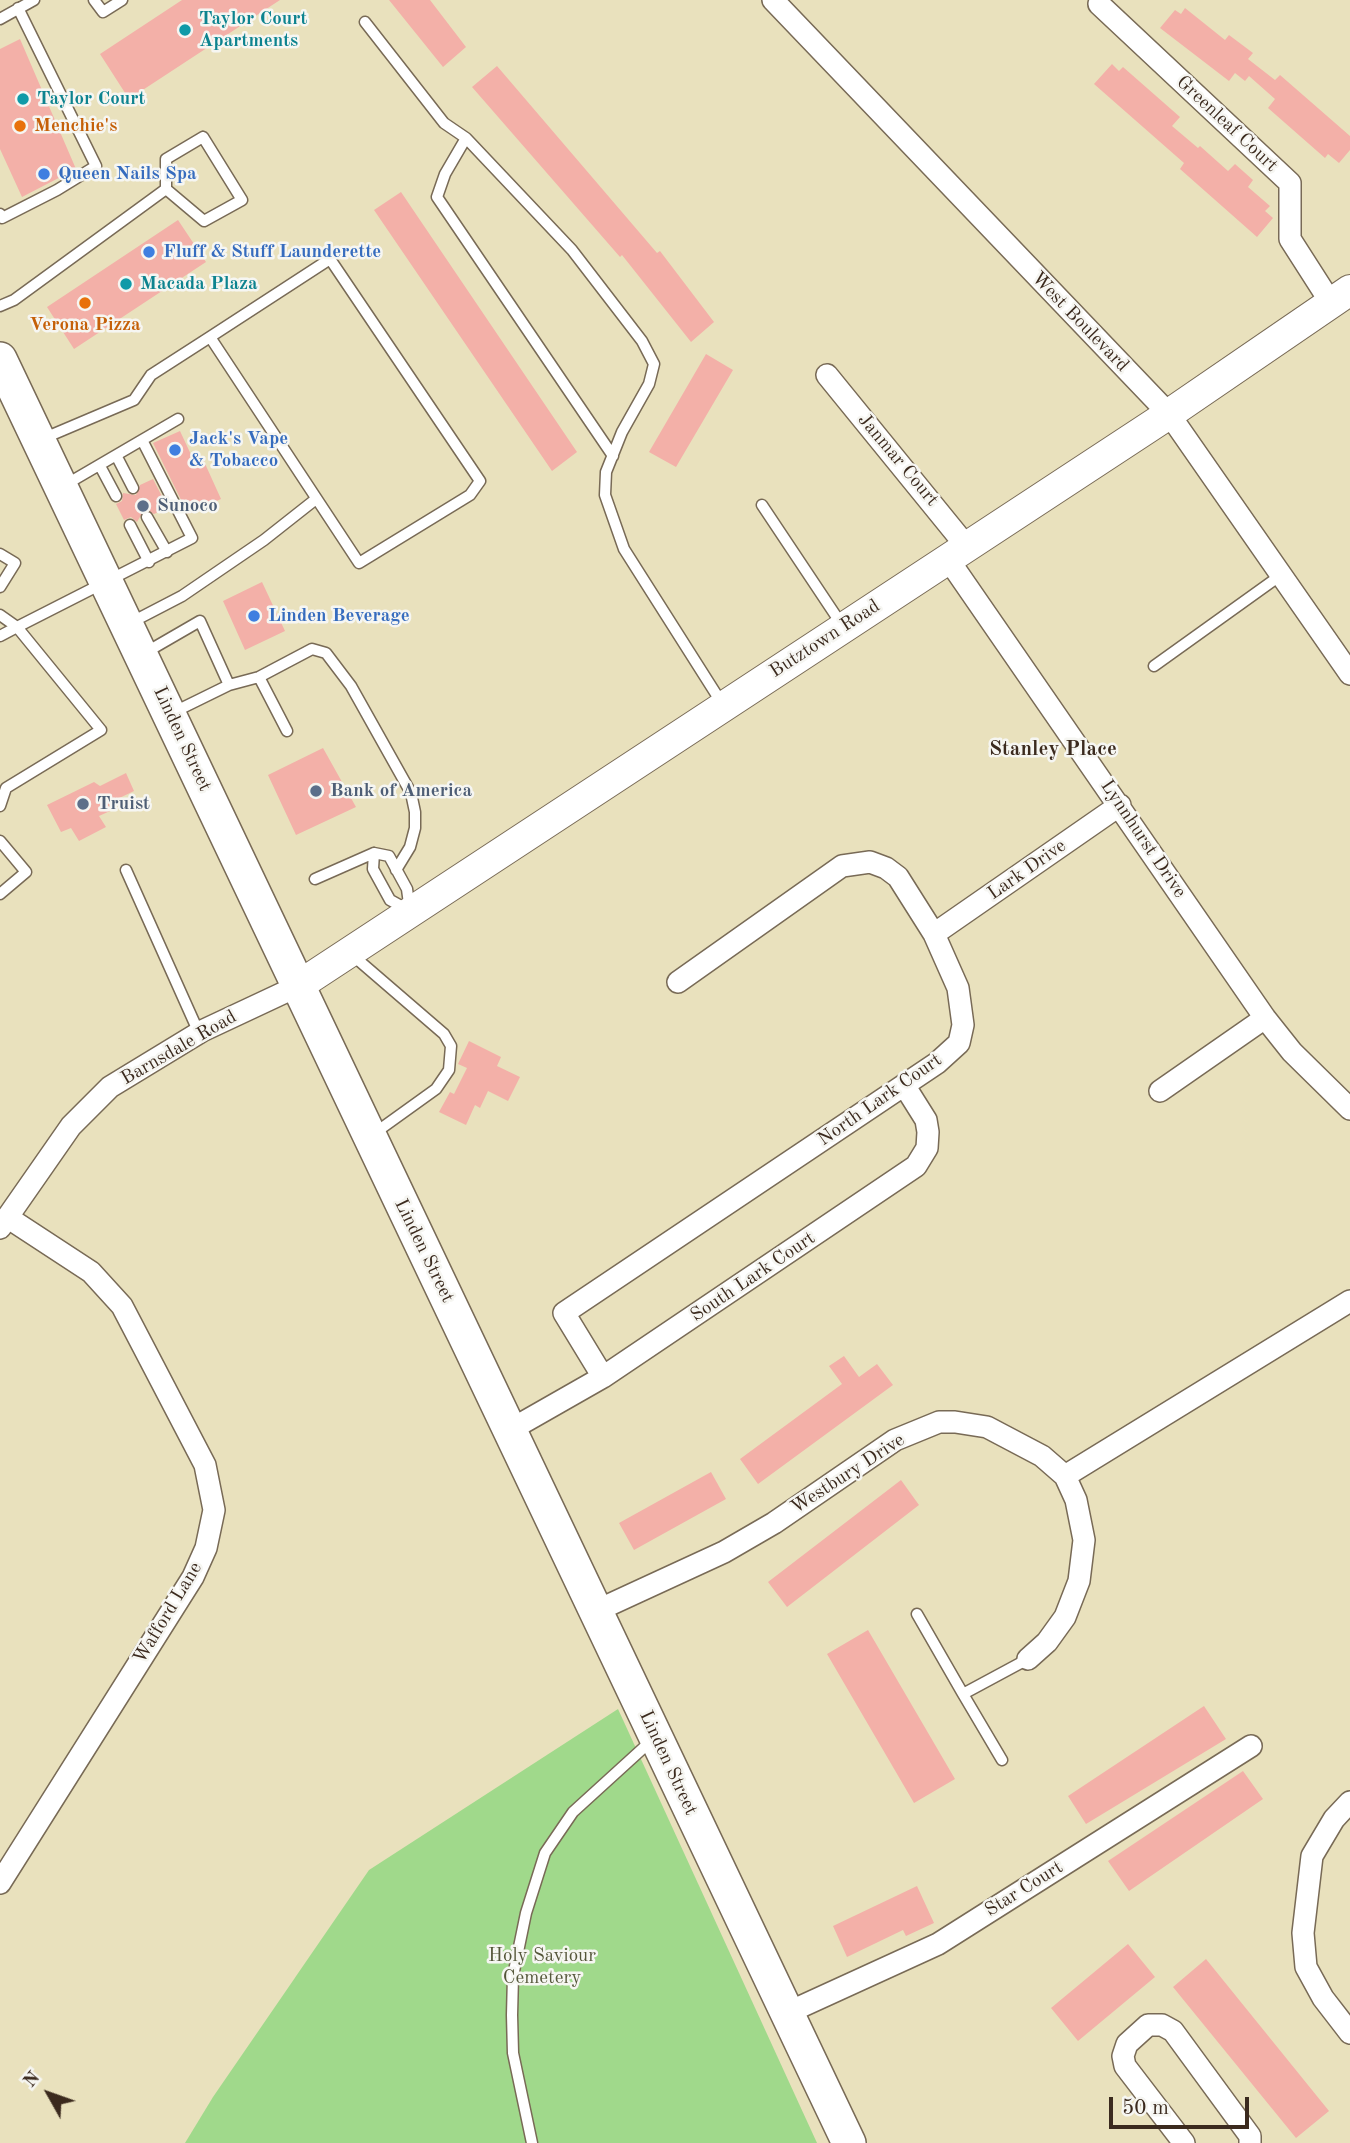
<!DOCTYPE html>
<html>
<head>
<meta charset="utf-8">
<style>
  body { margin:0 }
  #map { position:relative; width:1350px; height:2143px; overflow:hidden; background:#e9e1bd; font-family:"Old Standard TT",serif }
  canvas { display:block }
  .north { position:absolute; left:14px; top:2059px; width:70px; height:70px; -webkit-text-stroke:5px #f6f6f2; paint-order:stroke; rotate:310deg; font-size:19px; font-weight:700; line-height:28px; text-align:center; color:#3b2a1e }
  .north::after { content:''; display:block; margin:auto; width:24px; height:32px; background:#3b2a1e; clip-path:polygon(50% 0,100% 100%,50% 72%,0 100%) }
  .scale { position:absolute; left:1109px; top:2097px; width:140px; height:32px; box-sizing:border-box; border:4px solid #3b2a1e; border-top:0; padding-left:9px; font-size:21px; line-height:24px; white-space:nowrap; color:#3b2a1e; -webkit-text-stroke:5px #f6f6f2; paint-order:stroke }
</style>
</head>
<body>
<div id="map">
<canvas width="1350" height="2143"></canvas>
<div class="north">N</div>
<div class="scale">50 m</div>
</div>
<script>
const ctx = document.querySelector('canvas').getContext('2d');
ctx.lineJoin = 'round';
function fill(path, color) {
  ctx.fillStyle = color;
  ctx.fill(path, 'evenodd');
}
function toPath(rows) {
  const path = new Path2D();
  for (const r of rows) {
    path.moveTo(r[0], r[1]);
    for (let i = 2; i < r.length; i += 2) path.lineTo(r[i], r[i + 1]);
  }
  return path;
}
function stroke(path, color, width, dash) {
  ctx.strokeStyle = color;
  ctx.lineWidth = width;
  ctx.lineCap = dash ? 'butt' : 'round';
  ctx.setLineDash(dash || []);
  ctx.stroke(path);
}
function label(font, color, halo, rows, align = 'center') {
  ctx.font = font + ' "Old Standard TT",serif';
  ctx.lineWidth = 5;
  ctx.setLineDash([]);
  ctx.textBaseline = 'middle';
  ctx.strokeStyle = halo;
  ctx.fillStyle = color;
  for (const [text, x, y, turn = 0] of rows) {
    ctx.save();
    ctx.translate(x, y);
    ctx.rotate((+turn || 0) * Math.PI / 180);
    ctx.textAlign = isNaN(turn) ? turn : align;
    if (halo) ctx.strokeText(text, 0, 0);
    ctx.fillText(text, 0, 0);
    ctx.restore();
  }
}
const green = toPath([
  [618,1709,817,2143,185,2143,213,2097,369,1870]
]);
const building = toPath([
  [182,0,280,0,129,99,100,54],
  [389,0,430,0,466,47,443,67],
  [1185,8,1225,40,1229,35,1253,53,1248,59,1275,80,1280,75,1350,136,1350,150,1339,163,1328,154,1325,158,1268,108,1275,99,1249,76,1245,81,1235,73,1229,81,1160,28,1175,10,1181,14],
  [20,39,76,169,22,197,0,149,0,49],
  [1112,64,1119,71,1123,67,1180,117,1172,126,1198,148,1200,146,1228,171,1235,164,1253,180,1248,187,1270,206,1265,211,1273,218,1257,237,1180,169,1184,163,1094,84],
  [497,66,657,253,660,251,714,322,691,342,622,255,620,257,472,87],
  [401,192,577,452,552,471,374,210],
  [178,220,206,262,74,349,47,307],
  [706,354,733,370,676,467,649,452],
  [180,431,194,461,202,457,221,499,188,514,153,443],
  [153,479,168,508,154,514,144,510,137,522,131,517,124,520,116,504,122,501,123,493,136,495,140,485],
  [262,582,285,631,245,650,223,601],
  [323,748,356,807,296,835,268,775],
  [126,773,134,791,109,803,110,811,99,816,106,827,79,841,71,828,61,832,47,805,94,782,100,786],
  [469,1041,501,1057,497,1066,520,1077,508,1101,488,1091,480,1108,475,1105,466,1125,439,1112,450,1092,454,1094,467,1068,458,1064],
  [844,1356,859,1377,877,1364,893,1385,758,1484,740,1459,842,1384,829,1366],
  [711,1472,726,1499,634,1550,619,1523],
  [901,1480,919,1505,787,1607,768,1582],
  [868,1630,955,1779,914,1803,827,1654],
  [1204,1706,1226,1739,1086,1824,1068,1796],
  [1243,1771,1263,1799,1129,1891,1108,1861],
  [917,1886,934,1923,906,1936,903,1930,847,1957,833,1926],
  [1128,1944,1155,1977,1078,2041,1051,2008],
  [1206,1959,1329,2111,1296,2138,1173,1987]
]);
const lane = toPath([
  [94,0,103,12,122,0],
  [0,19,34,0],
  [365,22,444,123,466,138,572,250,642,341,654,364,649,384,622,432,606,472,605,495,624,549,723,705],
  [203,137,242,200,204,221,166,189,166,159,203,137],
  [466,138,445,174,437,197,613,456],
  [0,214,2,218,57,190,96,166,18,8],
  [0,306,14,300,166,189],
  [42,439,134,400,151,375,210,337,330,259,480,481,470,495,359,563,210,337],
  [142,440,178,419],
  [117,457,133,488],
  [100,466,116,496],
  [762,505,842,625],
  [147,517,167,552],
  [130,525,149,562],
  [0,554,15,563,0,587],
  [0,615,17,627],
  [130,623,182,596,264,540,316,499],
  [0,636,17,627],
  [143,654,200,621,229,685,259,677,312,649,326,653,351,686,411,793,415,812,415,828,410,847,396,870],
  [1154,666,1281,575],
  [259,677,287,731],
  [172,713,229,685],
  [0,806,6,788,101,730,17,627,192,538,142,440,65,485],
  [0,841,26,872,0,894],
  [374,853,389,856,407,889,410,911,390,900,373,869,374,853],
  [126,870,199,1033],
  [315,879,374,853],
  [350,953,444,1034,451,1046,449,1070,436,1089,372,1135],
  [917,1614,963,1694,1028,1659],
  [963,1694,1002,1760],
  [532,2143,513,2053,512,2015,513,1976,526,1913,545,1853,573,1812,651,1741]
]);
const street = toPath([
  [773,0,1169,414,1350,674],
  [1099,4,1290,183,1290,239,1331,303],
  [827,375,967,547],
  [948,559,1265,1018,1292,1052,1350,1109],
  [934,934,1120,805],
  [1160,1091,1265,1018],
  [0,1228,71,1126,110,1087,202,1031,298,986],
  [603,1377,564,1313,937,1063,959,1043,963,1025,958,988,934,934,898,877,886,868,870,862,842,866,678,982],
  [510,1430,603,1377,916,1166,927,1148,928,1132,926,1120,904,1085],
  [1065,1476,1350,1301],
  [596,1611,724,1552,774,1523,895,1440,939,1422,955,1422,987,1427,1042,1456,1065,1476,1076,1500,1084,1540,1079,1581,1065,1617,1047,1642,1028,1659],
  [1350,1802,1334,1819,1312,1856,1303,1933,1306,1967,1323,1998,1350,2033],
  [0,1883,193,1577,206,1548,214,1510,205,1465,122,1306,91,1272,7,1217],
  [787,2013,938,1944,1251,1746],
  [1184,2143,1125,2066,1123,2056,1127,2044,1148,2025,1162,2025,1173,2031,1250,2136,1250,2143]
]);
const secondary = toPath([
  [298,986,1169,414,1350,290]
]);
const primary = toPath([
  [0,359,849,2143]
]);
const markers = [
  [185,30,7,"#0f9aa8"],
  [23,99,7,"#0f9aa8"],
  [20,126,7,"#e8710a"],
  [44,174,7,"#3f7fe0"],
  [149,252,7,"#3f7fe0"],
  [126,284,7,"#0f9aa8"],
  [85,303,7,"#e8710a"],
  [175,450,7,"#3f7fe0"],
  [143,506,7,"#5c6f8a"],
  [254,616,7,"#3f7fe0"],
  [316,791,7,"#5c6f8a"],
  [83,804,7,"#5c6f8a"]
];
const cultureNames = [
  ["Taylor Court",199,19],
  ["Apartments",199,41],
  ["Taylor Court",37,99],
  ["Macada Plaza",140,284]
];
const streetNames = [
  ["Greenleaf Court",1227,124,43],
  ["West Boulevard",1080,322,46],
  ["Janmar Court",898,460,50],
  ["Butztown Road",825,639,-33],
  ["Linden Street",182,739,65],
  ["Lynnhurst Drive",1143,839,56],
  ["Lark Drive",1027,870,-35],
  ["Barnsdale Road",179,1048,-30],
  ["North Lark Court",880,1100,-35],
  ["Linden Street",424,1251,64],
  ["South Lark Court",753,1277,-34],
  ["Westbury Drive",848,1474,-33],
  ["Wafford Lane",168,1613,-59],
  ["Linden Street",668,1763,65],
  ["Star Court",1024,1889,-32]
];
const foodNames = [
  ["Menchie's",34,126],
  ["Verona Pizza",85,325,"center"]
];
const shopNames = [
  ["Queen Nails Spa",58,174],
  ["Fluff & Stuff Launderette",163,252],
  ["Jack's Vape",189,439],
  ["& Tobacco",189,461],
  ["Linden Beverage",268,616]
];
const serviceNames = [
  ["Sunoco",157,506],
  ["Bank of America",330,791],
  ["Truist",97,804]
];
const parkNames = [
  ["Holy Saviour",542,1956],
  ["Cemetery",542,1978]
];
const neighbourhoodNames = [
  ["Stanley Place",1053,749]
];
fill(green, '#a0d98b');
fill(building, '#f3b0a8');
stroke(lane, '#786a56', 13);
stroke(street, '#786a56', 24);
stroke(secondary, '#786a56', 32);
stroke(primary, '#786a56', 36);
stroke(lane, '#fff', 10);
stroke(street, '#fff', 21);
stroke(secondary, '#fff', 30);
stroke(primary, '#fff', 33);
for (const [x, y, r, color] of markers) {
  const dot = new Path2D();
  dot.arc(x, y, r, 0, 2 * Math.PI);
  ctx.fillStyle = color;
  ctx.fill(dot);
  stroke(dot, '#f6f6f2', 2.5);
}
label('bold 19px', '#0d838f', '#f6f6f2', cultureNames, 'left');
label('19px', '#3b2a1e', '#f6f6f2', streetNames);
label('bold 19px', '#c56008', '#f6f6f2', foodNames, 'left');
label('bold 19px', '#366cbe', '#f6f6f2', shopNames, 'left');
label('bold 19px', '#4e5e75', '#f6f6f2', serviceNames, 'left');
label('19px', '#545639', '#f6f6f2', parkNames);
label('bold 21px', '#3b2a1e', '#f6f6f2', neighbourhoodNames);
</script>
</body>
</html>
